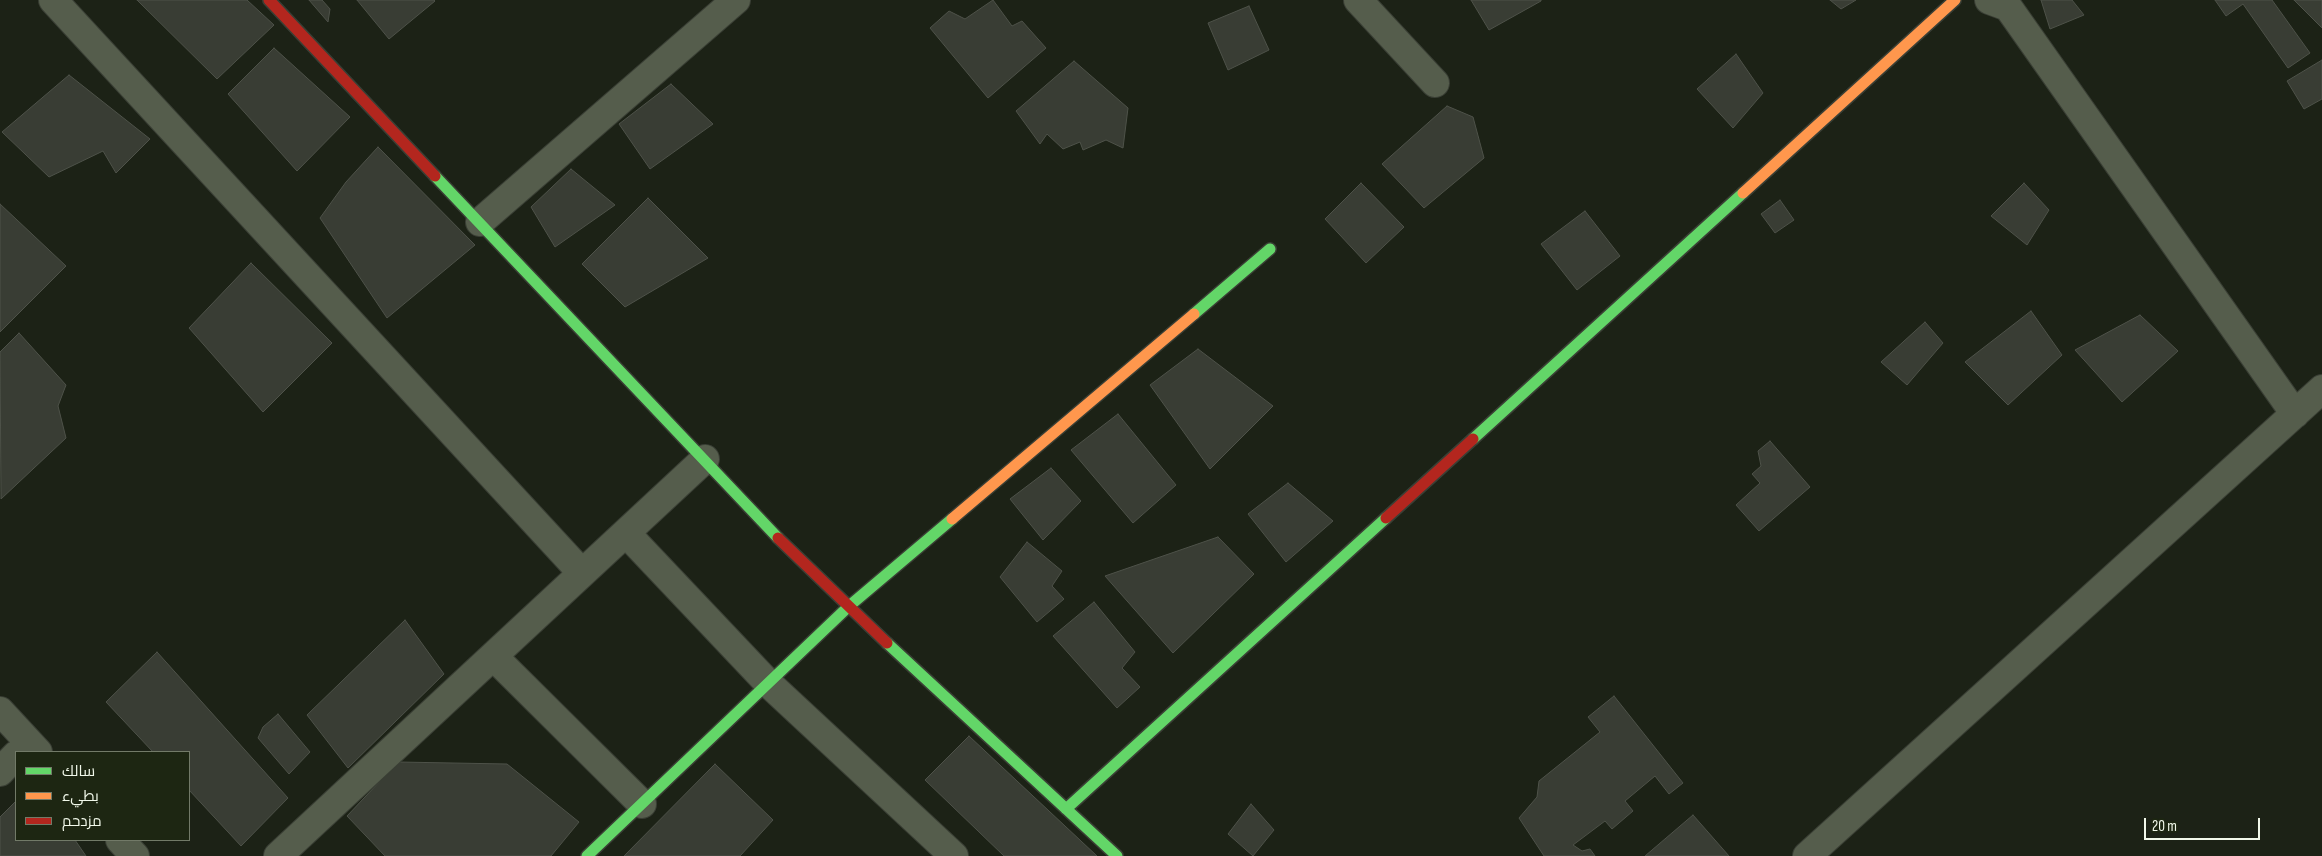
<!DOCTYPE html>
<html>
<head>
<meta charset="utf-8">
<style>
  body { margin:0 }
  #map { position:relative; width:2322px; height:856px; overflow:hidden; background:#1c2216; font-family:"Sofia Sans Condensed",Cairo,sans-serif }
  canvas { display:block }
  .legend { position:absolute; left:15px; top:751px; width:175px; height:90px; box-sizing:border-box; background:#1d2612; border:1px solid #727a68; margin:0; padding:6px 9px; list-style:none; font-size:15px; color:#f1f8ea }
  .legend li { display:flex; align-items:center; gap:10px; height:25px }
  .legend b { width:25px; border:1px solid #727a68 }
  .scale { position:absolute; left:2144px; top:818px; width:116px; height:22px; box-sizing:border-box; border:2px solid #f1f8ea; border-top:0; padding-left:6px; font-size:15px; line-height:18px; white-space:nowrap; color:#f1f8ea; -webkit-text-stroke:4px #1d2612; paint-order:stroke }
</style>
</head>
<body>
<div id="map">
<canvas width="2322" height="856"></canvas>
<ul class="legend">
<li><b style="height:6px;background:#63d668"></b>سالك</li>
<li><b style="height:6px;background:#ff974d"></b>بطيء</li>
<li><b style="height:6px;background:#b3261e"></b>مزدحم</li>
</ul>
<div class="scale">20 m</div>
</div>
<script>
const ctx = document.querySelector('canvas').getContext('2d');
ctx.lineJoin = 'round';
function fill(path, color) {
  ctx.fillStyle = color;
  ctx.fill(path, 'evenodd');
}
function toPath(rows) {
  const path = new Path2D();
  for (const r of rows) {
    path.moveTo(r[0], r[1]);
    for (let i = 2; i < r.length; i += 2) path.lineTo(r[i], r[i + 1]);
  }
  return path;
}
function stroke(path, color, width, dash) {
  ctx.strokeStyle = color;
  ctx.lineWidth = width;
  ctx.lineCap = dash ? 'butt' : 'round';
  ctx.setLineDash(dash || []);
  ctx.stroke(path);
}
const building = toPath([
  [137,0,247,0,274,25,217,79,137,0],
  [309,0,322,0,330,9,328,22,309,0],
  [357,0,434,0,435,1,389,39,357,0],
  [993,0,1012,26,1022,21,1046,48,988,98,930,28,949,11,965,19,993,0],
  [1471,0,1541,0,1541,1,1489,30,1471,0],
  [1830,0,1856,0,1841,9,1830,0],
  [2041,0,2072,0,2084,15,2050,29,2041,0],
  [2215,0,2272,0,2310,53,2288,68,2243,4,2226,16,2215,0],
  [2294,0,2322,0,2322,28,2294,0],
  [1249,6,1269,50,1228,70,1208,23,1249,6],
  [274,48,350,117,297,171,228,94,274,48],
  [1736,54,1763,93,1733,128,1697,89,1736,54],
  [2322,60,2322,99,2304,109,2287,81,2322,60],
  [1074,61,1128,108,1123,148,1106,140,1083,150,1080,142,1063,149,1047,134,1040,144,1016,111,1074,61],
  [69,75,150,139,116,173,103,151,49,177,2,132,69,75],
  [671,84,713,124,650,169,619,124,671,84],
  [1447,106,1473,117,1484,158,1424,208,1382,164,1447,106],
  [378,147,475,245,387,318,320,218,346,182,378,147],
  [571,169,615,205,555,247,531,207,571,169],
  [1361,183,1404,227,1366,263,1325,219,1361,183],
  [2024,183,2049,210,2027,245,1991,216,2024,183],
  [648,198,708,258,625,307,582,264,648,198],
  [1780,200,1794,220,1775,233,1761,214,1780,200],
  [0,204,66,266,0,332,0,204],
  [1585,211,1620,256,1577,290,1541,244,1585,211],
  [251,263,332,343,263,412,189,328,251,263],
  [2031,311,2062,355,2008,405,1965,362,2031,311],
  [2140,315,2178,351,2122,402,2075,350,2140,315],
  [1925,322,1943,343,1907,385,1881,362,1925,322],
  [19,333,66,385,58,406,66,438,1,499,0,352,19,333],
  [1198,349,1273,406,1210,469,1150,385,1198,349],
  [1118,414,1176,485,1133,523,1071,450,1118,414],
  [1770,441,1810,487,1759,531,1736,505,1760,483,1752,474,1761,466,1758,451,1770,441],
  [1051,468,1081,501,1043,540,1010,499,1051,468],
  [1288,483,1333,521,1286,562,1248,514,1288,483],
  [1218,537,1254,574,1173,653,1105,576,1218,537],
  [1027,542,1062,571,1052,586,1064,599,1037,622,1000,577,1027,542],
  [1094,602,1135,652,1122,668,1140,687,1117,708,1053,636,1094,602],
  [405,620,444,674,348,768,307,715,405,620],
  [157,652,288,798,241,846,189,790,189,752,153,752,106,702,157,652],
  [1614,696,1683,783,1669,794,1655,776,1625,801,1633,811,1612,829,1605,821,1573,845,1582,851,1590,849,1595,856,1544,856,1519,818,1537,797,1539,781,1600,732,1588,717,1614,696],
  [278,714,310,752,289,774,258,738,263,727,278,714],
  [969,736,1097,856,1004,856,925,780,969,736],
  [398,762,507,764,579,822,551,856,385,856,347,816,398,762],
  [715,764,773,820,740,856,624,856,715,764],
  [16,801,16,840,75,840,86,856,0,856,0,817,16,801],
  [1251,804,1274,830,1253,856,1228,834,1251,804],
  [1693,815,1729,856,1645,856,1693,815]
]);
const street = toPath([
  [53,0,582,573],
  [1358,0,1435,83],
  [1989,0,2008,7,2295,414],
  [480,222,736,0],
  [626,533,768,683,954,856],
  [493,656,642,804],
  [0,711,38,752],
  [0,772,16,755],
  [120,840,135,856],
  [278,856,705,459],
  [1807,856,2322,389]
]);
const fast = toPath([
  [435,176,778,538],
  [1194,314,1270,249],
  [1473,439,1743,193],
  [887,643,1117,856],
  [1066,809,1386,518],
  [587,856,848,607,952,519]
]);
const slow = toPath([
  [1743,193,1955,0],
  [952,519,1194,314]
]);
const jam = toPath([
  [269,0,435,176],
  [1386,518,1473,439],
  [778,538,887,643]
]);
fill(building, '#393d34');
stroke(building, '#4e5249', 1);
stroke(street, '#3a3f35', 30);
stroke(fast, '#3a3f35', 14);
stroke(slow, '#3a3f35', 14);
stroke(jam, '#3a3f35', 14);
stroke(street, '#555d4c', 28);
stroke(fast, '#63d668', 11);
stroke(slow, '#ff974d', 11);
stroke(jam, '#b3261e', 11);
</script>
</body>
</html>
